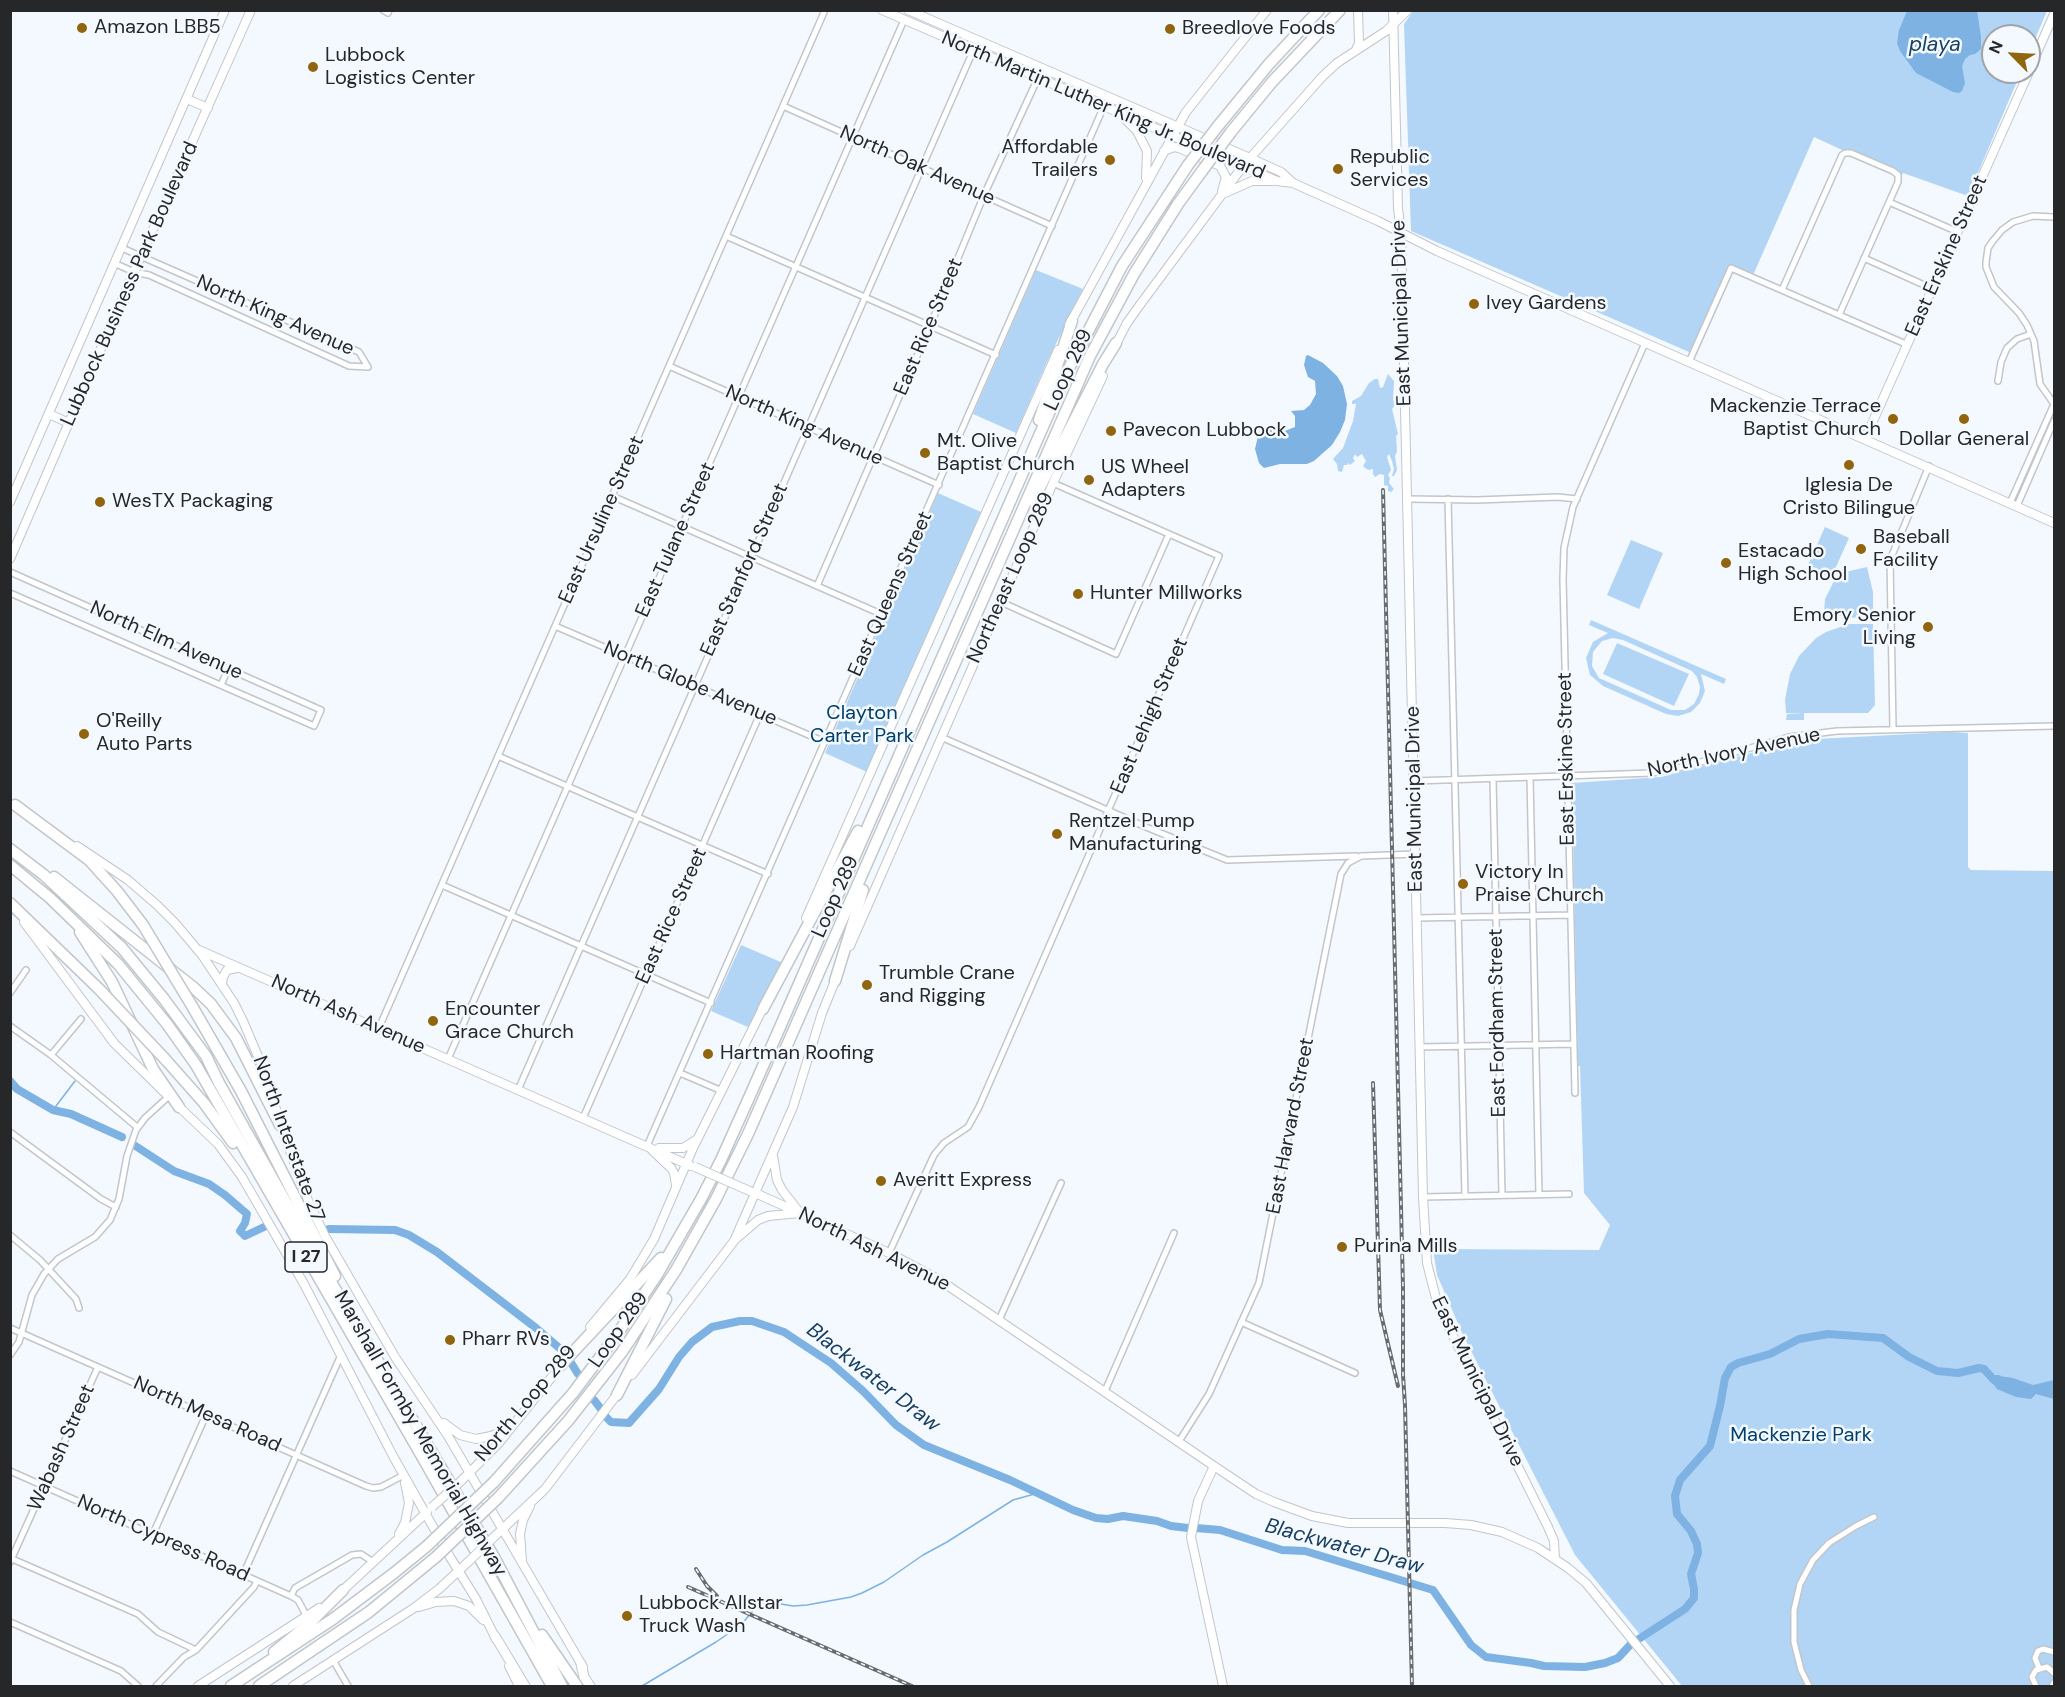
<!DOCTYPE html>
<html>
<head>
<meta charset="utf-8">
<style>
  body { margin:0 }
  #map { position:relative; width:2065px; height:1697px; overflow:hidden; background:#f3f9fe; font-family:"DM Sans",sans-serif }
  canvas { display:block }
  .frame { position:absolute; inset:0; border:12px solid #252729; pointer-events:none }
  .north { position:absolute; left:1981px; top:24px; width:60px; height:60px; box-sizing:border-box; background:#f3f9fe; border:2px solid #a1a5a9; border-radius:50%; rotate:294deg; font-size:16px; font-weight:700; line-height:24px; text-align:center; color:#252729 }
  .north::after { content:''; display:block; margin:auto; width:21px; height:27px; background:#90650d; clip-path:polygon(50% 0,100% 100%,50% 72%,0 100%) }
</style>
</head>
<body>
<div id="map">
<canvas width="2065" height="1697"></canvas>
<div class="frame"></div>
<div class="north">N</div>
</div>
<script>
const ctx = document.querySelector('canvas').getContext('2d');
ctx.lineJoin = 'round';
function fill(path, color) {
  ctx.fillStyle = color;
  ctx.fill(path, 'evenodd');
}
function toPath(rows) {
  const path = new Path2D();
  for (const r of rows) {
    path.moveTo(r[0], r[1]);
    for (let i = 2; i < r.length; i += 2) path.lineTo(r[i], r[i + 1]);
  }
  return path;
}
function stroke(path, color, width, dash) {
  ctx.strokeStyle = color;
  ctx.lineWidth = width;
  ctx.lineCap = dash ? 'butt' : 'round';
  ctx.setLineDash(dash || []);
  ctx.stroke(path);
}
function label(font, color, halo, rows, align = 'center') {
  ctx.font = font + ' "DM Sans",sans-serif';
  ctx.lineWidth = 5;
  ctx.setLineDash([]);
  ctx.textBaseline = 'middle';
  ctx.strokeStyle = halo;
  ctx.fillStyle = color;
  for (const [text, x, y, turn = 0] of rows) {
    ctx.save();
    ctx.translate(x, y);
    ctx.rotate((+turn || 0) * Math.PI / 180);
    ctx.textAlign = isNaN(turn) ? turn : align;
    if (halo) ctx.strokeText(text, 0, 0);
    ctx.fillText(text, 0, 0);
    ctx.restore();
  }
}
const green = toPath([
  [1414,10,2047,11,2029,53,2029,36,1993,36,1993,72,2021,72,1968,196,1903,173,1901,177,1814,137,1754,273,1733,272,1696,355,1411,231,1404,24],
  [1036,270,1083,289,1046,364,1016,433,973,414],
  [1388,374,1394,381,1393,400,1396,404,1392,409,1398,434,1396,436,1397,451,1395,456,1397,470,1394,476,1392,476,1394,469,1392,461,1389,454,1387,457,1391,470,1388,475,1390,478,1389,483,1394,489,1391,492,1388,491,1388,486,1384,485,1384,475,1380,474,1375,477,1373,474,1373,469,1369,470,1365,468,1363,466,1366,461,1362,454,1357,457,1355,454,1353,458,1355,461,1350,465,1348,463,1347,465,1344,465,1342,472,1338,471,1337,464,1333,459,1343,448,1353,421,1356,404,1352,404,1352,401,1361,396,1369,383,1375,379,1378,379,1380,388,1383,387],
  [938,493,981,512,867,772,825,753],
  [1825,527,1849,538,1831,578,1807,567],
  [1631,540,1663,553,1639,609,1607,595],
  [1867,567,1873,592,1873,610,1867,616,1851,618,1824,613,1825,599,1834,581,1845,572],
  [1591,620,1726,679,1724,684,1701,674,1705,691,1700,703,1691,712,1678,716,1666,714,1603,686,1590,675,1586,658,1593,642,1608,633,1589,625],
  [1613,638,1623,640,1692,671,1697,677,1700,687,1699,694,1694,704,1685,710,1671,710,1599,678,1592,666,1593,652,1602,641],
  [1849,624,1873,624,1875,705,1868,713,1804,713,1804,720,1786,720,1787,714,1803,713,1786,713,1785,700,1790,674,1799,656,1816,638,1826,632],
  [1617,643,1689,674,1674,706,1603,674],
  [1950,732,1968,733,1968,867,1971,870,2054,871,2054,1686,1682,1686,1575,1555,1463,1335,1437,1275,1433,1249,1599,1250,1610,1225,1584,1193,1580,1066,1578,1066,1572,783,1661,777,1781,745,1816,739],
  [741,945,783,963,748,1027,711,1011]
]);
const water = toPath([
  [1977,10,1981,37,1981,49,1975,54,1970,55,1965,59,1962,66,1965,83,1962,91,1959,93,1953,92,1916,73,1900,51,1897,43,1899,30,1907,11],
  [1308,355,1323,363,1337,376,1343,386,1347,404,1345,420,1340,432,1332,445,1314,461,1307,464,1280,464,1264,468,1259,463,1255,449,1259,432,1266,427,1282,432,1295,427,1295,416,1291,411,1304,410,1310,405,1316,394,1315,381,1308,377,1304,365,1306,356],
  [1992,1375,2013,1378,2033,1385,2054,1380,2054,1399,2036,1394,2031,1399,2016,1397,1997,1389,1990,1380,1989,1377]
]);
const stream = toPath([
  [53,1110,75,1081],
  [642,1686,716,1642,741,1625,756,1607,762,1603,769,1602,793,1606,807,1605,851,1597,862,1593,884,1582,923,1555,947,1542,1013,1500,1038,1493]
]);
const river = toPath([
  [10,1081,17,1089,53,1110,71,1114,122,1137],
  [134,1145,174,1171,209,1184,225,1195,247,1214,245,1223,240,1231,245,1236,264,1227],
  [329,1229,395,1230,409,1235,437,1252,536,1328,564,1352],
  [570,1361,578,1374],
  [594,1400,601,1409],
  [606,1417,611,1422,629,1423,659,1389,679,1357,692,1342,712,1327,740,1321,752,1321,784,1332,831,1363,863,1391,896,1425,924,1445,1010,1480,1073,1510,1096,1518,1108,1519,1123,1516,1157,1521,1171,1526,1188,1528],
  [1196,1528,1220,1530,1282,1550,1305,1551,1433,1590,1471,1645,1486,1657,1531,1663,1544,1666,1585,1667,1605,1663,1618,1658,1631,1644,1685,1609,1694,1598,1694,1589,1691,1574,1698,1553,1697,1544,1691,1531,1677,1514,1675,1496,1680,1480,1710,1446,1720,1406,1725,1378,1731,1367,1738,1363,1770,1354,1799,1339,1828,1334,1883,1338,1909,1357,1937,1371,1958,1373,1979,1368,1984,1369,1994,1380,1998,1379]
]);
const street = toPath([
  [383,10,388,13,389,10],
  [783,106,1052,226],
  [1889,202,1958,232],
  [2054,217,2033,216,2013,222,2002,230,1992,242,1988,248,1986,262,1986,267,1994,287,2019,313,2027,325,2034,341,2040,384,2054,404],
  [726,236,996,355],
  [1864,258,1933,289],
  [114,263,134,272,149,275,349,366,368,367,359,352,122,248],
  [1782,290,1842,155,1845,153,1851,153,1893,171,1898,175,1898,182,1839,315],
  [1689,362,1731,268,1908,345],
  [669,366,939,485],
  [1998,381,2001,362,2007,348,2017,339,2031,334],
  [612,496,881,614],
  [1408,499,1477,500,1558,497,1577,499],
  [1448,499,1465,1196],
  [2010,503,2054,404],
  [2017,506,2054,421],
  [10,572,321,710,314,726,10,593],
  [817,586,930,326,984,195,1042,69],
  [1001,602,1116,654,1169,534],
  [555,626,825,742],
  [221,685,228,669],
  [1893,728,1890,560,1929,466],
  [941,737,1146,827,1227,860,1356,856],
  [498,756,768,874],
  [1530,777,1539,1195],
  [1493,779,1502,1195],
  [1414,781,1652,773,1683,767,1789,737,1837,731,2054,726],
  [442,885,711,1003],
  [1417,918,1570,915],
  [10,993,26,970],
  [10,1026,51,1055,137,1127],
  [378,1030,825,10],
  [1420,1047,1574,1044],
  [51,1055,81,1019],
  [448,1059,904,20],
  [680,1073,722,1091],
  [518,1090,973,51],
  [1575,1093,1563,579,1564,548,1573,507,1645,343],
  [583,1118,760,714],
  [10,1132,101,1199,116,1207],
  [647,1146,1104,106],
  [1423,1197,1569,1194],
  [10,1235,40,1260,76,1299,79,1308],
  [889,1253,934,1155,944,1143,968,1127,979,1107,1219,556,1053,483],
  [999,1320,1061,1183],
  [1241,1322,1355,1373],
  [10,1328,366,1486,373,1488,381,1487,404,1475],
  [10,1355,19,1342,32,1295,44,1274,58,1259,95,1237,110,1220,119,1199,127,1156,136,1130,145,1118,168,1097],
  [1105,1391,1174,1233],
  [1178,1443,1209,1394,1259,1283,1341,874,1348,863,1361,856,1416,854],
  [10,1471,291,1596,298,1600,307,1617],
  [153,1534,206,1415],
  [10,1558,138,1614,158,1632,196,1650],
  [10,1562,98,1367],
  [243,1575,341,1355],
  [291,1596,295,1588,352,1555,361,1554,373,1562],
  [10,1622,121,1671,138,1686],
  [333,1660,348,1686],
  [2039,1668,2035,1658,2038,1651,2043,1649,2054,1652],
  [156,1686,184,1657,196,1650,254,1587,257,1581],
  [1809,1686,1801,1670,1794,1642,1794,1610,1800,1584,1813,1560,1829,1543,1856,1526,1874,1517],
  [2036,1686,2032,1677,2036,1670,2047,1667,2054,1673],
  [2052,1686,2054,1683]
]);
const secondary = toPath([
  [882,10,1277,181,1293,183],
  [908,10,1250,158,1281,172,1293,183,1378,221,1437,251,2054,523],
  [1393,10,1398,208,1401,233,1423,1197,1427,1263,1438,1306,1548,1527,1554,1541,1555,1559],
  [1356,50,1359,43,1358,10],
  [2029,71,2054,14],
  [187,99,208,108],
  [1124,118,1137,131,1147,151,1146,178],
  [1164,151,1174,147,1179,148,1220,166,1226,177,1222,191],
  [1225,193,1252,181,1273,181],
  [1069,325,1186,112,1267,10],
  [1114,348,1127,323,1142,302,1243,166,1322,77,1337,63,1386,31,1408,10],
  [49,414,69,423],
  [1865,439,2029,72],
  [10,502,225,10],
  [10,559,134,272,251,10],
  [77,846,128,880,157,905,175,923,202,955,234,1003,243,1021,260,1061,276,1109],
  [806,918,1058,350],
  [24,922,114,1043,167,1095],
  [850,946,1053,483,1103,376],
  [199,950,691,1166],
  [222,984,223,977,227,970,237,968],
  [176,1104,218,1144,242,1177,304,1284,393,1456,450,1557,476,1599,496,1639],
  [279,1121,309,1203,325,1236,395,1357,448,1436,583,1667],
  [659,1148,683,1148,696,1140],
  [652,1150,671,1168,674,1173,676,1185],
  [753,1192,889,1253,938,1279,1214,1466,1256,1494,1274,1502,1312,1516,1348,1523,1445,1523,1471,1525,1502,1532,1538,1548,1568,1568,1586,1583,1670,1686],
  [737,1238,758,1220,768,1216,800,1213,782,1190,777,1180,773,1156],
  [590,1327,630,1279,654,1239,693,1148,765,1004],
  [632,1375,734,1241,793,1107,822,1013,837,976],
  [444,1423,460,1435,476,1439,491,1436,507,1430],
  [1214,1466,1198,1501,1191,1537,1223,1686],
  [460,1482,498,1444,563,1363],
  [399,1534,405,1523,409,1503,405,1483],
  [495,1536,545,1489,619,1392],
  [522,1561,520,1534,523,1520,530,1506],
  [341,1592,427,1512],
  [419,1607,436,1602,454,1601,469,1606,483,1620],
  [509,1666,519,1686],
  [198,1686,319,1608],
  [293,1686,414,1608,439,1589,468,1562]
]);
const primary = toPath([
  [495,1636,525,1686],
  [581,1664,584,1677,590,1686]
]);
const highway = toPath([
  [1218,126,1269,64,1319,10],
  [1231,132,1272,82,1340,10],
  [1039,420,1072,321],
  [1033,501,1103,364,1116,343],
  [15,805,89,860,117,891,143,925],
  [10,849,44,875,122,948,164,999,206,1056,219,1083,324,1270,494,1557,562,1686],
  [10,865,50,898,118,964,167,1024,196,1065,424,1460,552,1686],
  [54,877,193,987,211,1004,236,1038,280,1125],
  [10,903,99,989],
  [80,932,112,982,153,1069,179,1107],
  [835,981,863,890],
  [192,1006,241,1091,335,1276],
  [763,1009,858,831],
  [165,1059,204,1103,233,1143],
  [561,1365,661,1258],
  [617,1395,666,1299],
  [494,1482,573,1393,616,1336,657,1275,701,1199,721,1160,752,1091,1067,372,1122,266,1188,165],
  [498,1498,568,1421,622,1352,676,1270,716,1199,748,1134,1090,356,1134,274,1178,204,1202,171],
  [542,1635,577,1686],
  [274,1652,312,1621,343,1590],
  [231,1686,333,1619,394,1573,427,1546],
  [259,1686,369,1612,436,1557]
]);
const rail = toPath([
  [1383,490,1403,1287,1403,1375,1405,1405,1412,1686],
  [1373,1083,1380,1310,1398,1386],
  [696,1569,707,1586,717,1596],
  [688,1587,912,1686]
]);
const secondaryBridge = toPath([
  [695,1167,752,1192],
  [432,1507,460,1482],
  [468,1562,495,1536]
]);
const highwayBridge = toPath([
  [1188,165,1218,126],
  [1202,171,1231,132],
  [143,925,192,1006],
  [99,989,165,1059],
  [427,1546,494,1482],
  [436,1557,498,1498]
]);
const markers = [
  [82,28,6,"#90650d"],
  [1170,29,6,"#90650d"],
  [313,67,6,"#90650d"],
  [1110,160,6,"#90650d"],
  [1338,169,6,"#90650d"],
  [1474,304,6,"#90650d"],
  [1893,419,6,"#90650d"],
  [1964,419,6,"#90650d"],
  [1111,431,6,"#90650d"],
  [925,453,6,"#90650d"],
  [1849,465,6,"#90650d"],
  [1089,480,6,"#90650d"],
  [100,502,6,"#90650d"],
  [1861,549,6,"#90650d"],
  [1726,563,6,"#90650d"],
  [1078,594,6,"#90650d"],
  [1928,627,6,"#90650d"],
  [84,734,6,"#90650d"],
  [1057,834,6,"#90650d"],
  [1463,884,6,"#90650d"],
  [867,985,6,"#90650d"],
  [433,1021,6,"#90650d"],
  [708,1054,6,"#90650d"],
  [881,1181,6,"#90650d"],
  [1342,1247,6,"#90650d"],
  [450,1340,6,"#90650d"],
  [627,1616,6,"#90650d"]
];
const shields = [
  [306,1257,42]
];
const shieldNames = [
  ["I 27",306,1257]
];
const poiNames = [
  ["Amazon LBB5",94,28],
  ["Breedlove Foods",1182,29],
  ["Lubbock",325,56],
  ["Logistics Center",325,79],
  ["Affordable",1098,148,"right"],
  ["Trailers",1098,171,"right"],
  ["Republic",1350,158],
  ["Services",1350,181],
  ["Ivey Gardens",1486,304],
  ["Mackenzie Terrace",1881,407,"right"],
  ["Baptist Church",1881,430,"right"],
  ["Pavecon Lubbock",1123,431],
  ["Dollar General",1964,440,"center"],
  ["Mt. Olive",937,442],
  ["Baptist Church",937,465],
  ["US Wheel",1101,468],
  ["Adapters",1101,491],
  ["Iglesia De",1849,486,"center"],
  ["Cristo Bilingue",1849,509,"center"],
  ["WesTX Packaging",112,502],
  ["Baseball",1873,538],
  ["Facility",1873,561],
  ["Estacado",1738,552],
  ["High School",1738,575],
  ["Hunter Millworks",1090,594],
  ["Emory Senior",1916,616,"right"],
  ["Living",1916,639,"right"],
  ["O'Reilly",96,722],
  ["Auto Parts",96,745],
  ["Rentzel Pump",1069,822],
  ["Manufacturing",1069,845],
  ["Victory In",1475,873],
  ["Praise Church",1475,896],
  ["Trumble Crane",879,974],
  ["and Rigging",879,997],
  ["Encounter",445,1010],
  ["Grace Church",445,1033],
  ["Hartman Roofing",720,1054],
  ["Averitt Express",893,1181],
  ["Purina Mills",1354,1247],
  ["Pharr RVs",462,1340],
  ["Lubbock Allstar",639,1604],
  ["Truck Wash",639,1627]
];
const streetNames = [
  ["North Martin Luther King Jr. Boulevard",1103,106,23],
  ["North Oak Avenue",917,166,24],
  ["East Erskine Street",1947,256,-66],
  ["Lubbock Business Park Boulevard",130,284,-66],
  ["East Municipal Drive",1402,313,-92],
  ["North King Avenue",275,316,24],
  ["East Rice Street",929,327,-67],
  ["Loop 289",1069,370,-65],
  ["North King Avenue",804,426,24],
  ["East Ursuline Street",602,520,-66],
  ["East Tulane Street",676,540,-66],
  ["East Stanford Street",745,570,-66],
  ["Northeast Loop 289",1011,578,-66],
  ["East Queens Street",891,594,-66],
  ["North Elm Avenue",166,641,24],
  ["North Globe Avenue",690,684,23],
  ["East Lehigh Street",1150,716,-67],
  ["North Ivory Avenue",1734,753,-12],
  ["East Erskine Street",1567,759,-91],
  ["East Municipal Drive",1415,799,-91],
  ["Loop 289",836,897,-66],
  ["East Rice Street",672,916,-66],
  ["North Ash Avenue",348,1015,24],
  ["East Fordham Street",1498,1023,-91],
  ["East Harvard Street",1291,1126,-79],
  ["North Interstate 27",288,1139,70],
  ["North Ash Avenue",874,1250,26],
  ["Loop 289",619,1330,-55],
  ["East Municipal Drive",1477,1382,64],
  ["North Loop 289",526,1404,-50],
  ["North Mesa Road",207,1415,24],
  ["Marshall Formby Memorial Highway",420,1434,60],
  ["Wabash Street",62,1448,-66],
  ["North Cypress Road",163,1539,24]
];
const parkNames = [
  ["Clayton",862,714],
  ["Carter Park",862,737],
  ["Mackenzie Park",1801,1436]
];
const waterNames = [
  ["playa",1935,45],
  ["Blackwater Draw",873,1378,38],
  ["Blackwater Draw",1344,1547,15]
];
fill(green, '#b2d5f6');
fill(water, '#7db2e3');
stroke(stream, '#7db2e3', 1.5);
stroke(river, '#7db2e3', 8);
stroke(street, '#c1c6cb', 8);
stroke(secondary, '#c1c6cb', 10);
stroke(primary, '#c1c6cb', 11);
stroke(highway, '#c1c6cb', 13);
stroke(street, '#fff', 5);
stroke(secondary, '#fff', 8);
stroke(primary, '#fff', 9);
stroke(highway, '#fff', 10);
stroke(rail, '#696c6f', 4);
stroke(rail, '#f3f9fe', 1.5, [4.5]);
stroke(secondaryBridge, '#c1c6cb', 10, []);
stroke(highwayBridge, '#c1c6cb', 13, []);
stroke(secondaryBridge, '#fff', 8);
stroke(highwayBridge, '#fff', 10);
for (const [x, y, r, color] of markers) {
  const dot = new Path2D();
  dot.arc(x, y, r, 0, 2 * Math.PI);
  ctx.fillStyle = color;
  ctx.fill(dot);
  stroke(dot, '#f3f9fe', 2);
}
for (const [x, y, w] of shields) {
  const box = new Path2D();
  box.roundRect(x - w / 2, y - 15, w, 30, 4.5);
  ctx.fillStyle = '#f3f9fe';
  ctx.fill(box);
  stroke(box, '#252729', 1.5);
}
label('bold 18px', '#252729', null, shieldNames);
label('20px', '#252729', '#f3f9fe', poiNames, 'left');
label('20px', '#252729', '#f3f9fe', streetNames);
label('20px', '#003f6b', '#f3f9fe', parkNames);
label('italic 21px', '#183f60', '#f3f9fe', waterNames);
</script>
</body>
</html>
